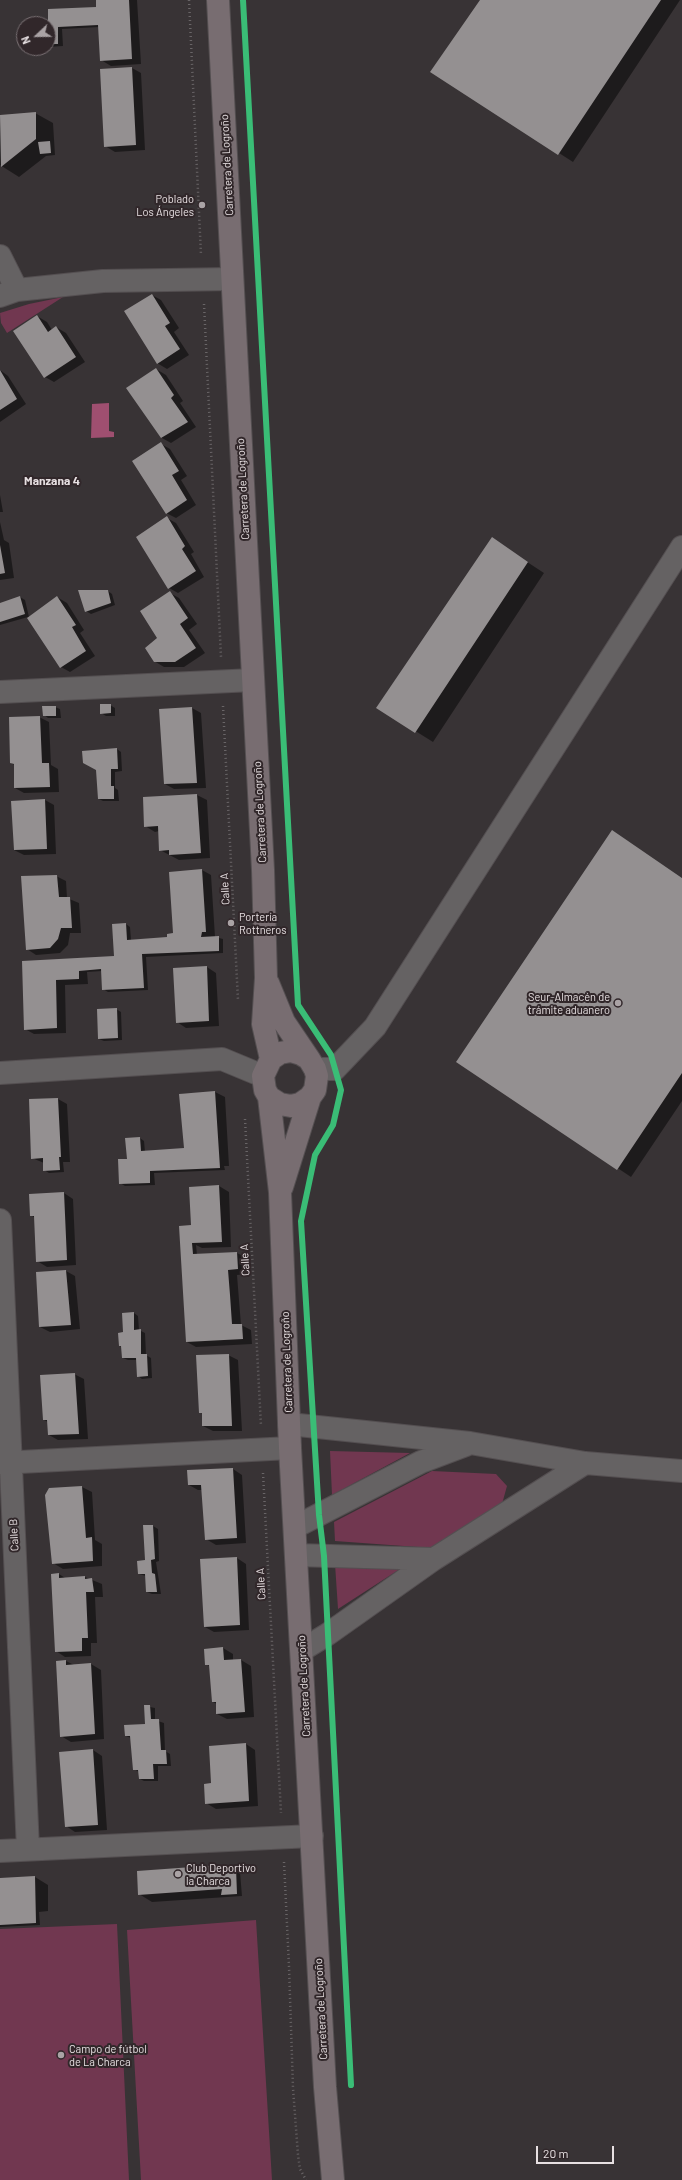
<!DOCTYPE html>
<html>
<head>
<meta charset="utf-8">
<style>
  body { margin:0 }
  #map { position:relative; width:682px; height:2180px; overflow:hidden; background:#383335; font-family:Barlow,sans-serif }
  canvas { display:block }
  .north { position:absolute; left:16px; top:16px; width:40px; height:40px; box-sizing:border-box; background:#31272a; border:1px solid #7a7174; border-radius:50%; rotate:248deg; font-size:11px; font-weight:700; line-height:16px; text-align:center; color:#e7e0e2 }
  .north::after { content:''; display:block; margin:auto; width:14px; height:18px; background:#aaa3a5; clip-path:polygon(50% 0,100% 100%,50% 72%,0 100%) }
  .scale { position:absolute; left:536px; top:2146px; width:78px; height:18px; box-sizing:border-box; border:2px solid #e7e0e2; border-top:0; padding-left:5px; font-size:12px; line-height:14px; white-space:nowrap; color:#e7e0e2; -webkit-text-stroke:3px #31272a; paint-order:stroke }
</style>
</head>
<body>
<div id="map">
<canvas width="682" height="2180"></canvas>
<div class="north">N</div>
<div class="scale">20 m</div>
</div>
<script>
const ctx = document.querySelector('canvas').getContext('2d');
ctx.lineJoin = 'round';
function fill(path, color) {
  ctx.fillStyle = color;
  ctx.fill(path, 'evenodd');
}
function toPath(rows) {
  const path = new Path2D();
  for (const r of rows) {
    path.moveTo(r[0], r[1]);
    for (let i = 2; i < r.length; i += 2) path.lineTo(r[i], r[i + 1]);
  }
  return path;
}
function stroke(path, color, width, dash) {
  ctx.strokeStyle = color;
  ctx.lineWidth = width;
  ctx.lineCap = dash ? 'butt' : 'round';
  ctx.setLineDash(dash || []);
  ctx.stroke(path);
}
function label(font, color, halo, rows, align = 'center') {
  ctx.font = font + ' Barlow,sans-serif';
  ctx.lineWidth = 4;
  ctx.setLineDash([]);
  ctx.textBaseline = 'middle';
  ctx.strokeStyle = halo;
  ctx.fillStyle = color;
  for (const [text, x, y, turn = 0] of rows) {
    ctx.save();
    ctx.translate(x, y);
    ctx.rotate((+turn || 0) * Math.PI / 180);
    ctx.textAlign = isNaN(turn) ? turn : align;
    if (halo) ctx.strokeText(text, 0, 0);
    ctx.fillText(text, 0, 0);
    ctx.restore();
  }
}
const green = toPath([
  [63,297,7,333,1,323,0,313,29,304],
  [330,1451,410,1453,332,1495],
  [432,1471,496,1474,507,1486,502,1504,431,1548,335,1541,334,1522],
  [335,1564,403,1567,338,1609],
  [256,1920,272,2180,141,2180,127,1930],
  [117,1924,129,2180,0,2180,0,1929]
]);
const water = toPath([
  [109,403,109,431,114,432,114,437,91,438,92,404]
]);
const shadow = toPath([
  [98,0,137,0,141,64,111,66,101,60,99,27,62,29,63,46,48,47,48,28,96,8],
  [481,0,680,0,573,162,431,71],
  [132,68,141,73,145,150,115,152,105,146,101,70],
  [35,113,53,123,55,155,46,156,19,177,0,165,0,116],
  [152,295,161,300,179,328,174,332,189,355,167,369,157,363],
  [37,316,47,322,52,330,56,327,66,333,85,362,54,382,45,377],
  [156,369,166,375,183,401,180,403,196,427,171,443,162,438,128,388],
  [0,370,8,376,26,404,0,422],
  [161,444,170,449,187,476,181,480,196,505,176,518,166,513],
  [0,495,3,512,0,512],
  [167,518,176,523,194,552,191,554,204,577,178,593,169,588],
  [0,522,4,540,9,543,14,578,0,580],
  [492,539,544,573,433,742,377,707],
  [108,591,112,594,115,605,91,614,86,611],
  [170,593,179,598,197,624,189,630,205,653,184,667,164,667,154,661],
  [20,597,25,600,29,617,57,597,67,603,84,630,80,633,95,656,70,672,61,667,28,617,0,625,0,604],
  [110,705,115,708,115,716,106,716,101,713],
  [55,707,60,709,61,718,48,718,44,715],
  [192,708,201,713,206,788,174,789,165,784],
  [39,717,49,722,51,765,58,769,59,792,24,793,15,788,15,765,11,763],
  [117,749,121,752,122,771,115,772,115,788,118,790,119,801,103,801,99,799],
  [197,795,207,800,210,858,179,860,160,850,159,831,155,832,145,826,144,798],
  [45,800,54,805,56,854,24,855,14,850],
  [613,831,682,878,682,1101,631,1177,457,1061],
  [202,870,211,875,215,937,223,939,223,953,146,957,148,990,108,992,103,989,102,971,87,972,88,984,65,985,66,1033,34,1034,25,1029,23,962,115,957,126,924,130,927,131,940,168,938,177,934],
  [56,876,66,881,67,898,79,903,81,933,70,933,68,945,60,953,36,955,27,949],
  [207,967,216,973,219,1026,186,1028,177,1022],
  [116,1009,121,1012,122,1040,104,1041,99,1039],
  [215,1092,225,1097,229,1166,224,1166,225,1170,154,1173,155,1185,125,1186,120,1183,128,1160,140,1138,144,1141,145,1152,185,1149,180,1094],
  [58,1099,67,1104,70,1162,63,1162,64,1172,49,1173,44,1170,44,1163,32,1158],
  [219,1186,229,1192,231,1247,202,1248,196,1245,197,1255,237,1253,247,1258,248,1274,237,1275,241,1325,251,1330,252,1344,196,1347,187,1342,192,1226,190,1188],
  [64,1193,73,1199,76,1265,47,1267,37,1261,35,1218,31,1215],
  [66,1271,75,1276,80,1329,50,1332,40,1327],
  [134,1313,138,1316,139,1330,145,1333,146,1355,151,1358,152,1378,142,1379,138,1376,137,1360,128,1360,123,1358,122,1347,120,1346],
  [228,1355,238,1360,242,1431,213,1431,203,1426,203,1414,200,1412],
  [74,1374,84,1379,88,1439,58,1440,49,1435,48,1422,44,1420],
  [233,1469,242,1475,246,1543,216,1545,206,1539,202,1490,198,1490,189,1485],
  [82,1487,92,1492,95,1540,102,1544,102,1566,63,1569,53,1563,50,1489],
  [144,1526,153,1526,158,1529,159,1561,156,1562,161,1594,152,1594,147,1592,146,1576,139,1574,146,1561],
  [237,1558,246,1564,249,1630,214,1632,205,1627],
  [59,1574,65,1578,85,1577,102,1584,103,1597,95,1597,97,1643,91,1643,91,1656,65,1657,56,1651],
  [223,1648,233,1654,233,1661,241,1660,251,1666,254,1717,227,1719,217,1714,217,1704,213,1702,211,1667,206,1664,205,1650],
  [66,1661,74,1665,91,1664,101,1670,104,1739,71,1742,61,1736],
  [145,1706,155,1708,155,1720,164,1723,165,1751,170,1754,171,1766,158,1766,158,1781,144,1781,140,1779,139,1772,134,1769,131,1738,126,1736,146,1725],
  [246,1744,255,1750,258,1806,216,1809,206,1803,212,1784],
  [93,1750,102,1756,107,1830,75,1832,66,1826],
  [220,1866,226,1870,236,1869,240,1872,242,1896,152,1902,139,1894],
  [35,1877,48,1885,48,1911,39,1912,40,1925,0,1927,0,1879]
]);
const building = toPath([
  [96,0,129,0,132,59,100,61,98,25,58,27,58,44,48,44,48,9,96,7],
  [480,0,661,0,558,155,430,72],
  [132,67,136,145,104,147,100,69],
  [36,112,36,139,1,167,0,115],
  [50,141,51,153,40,154,38,142],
  [152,294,170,323,165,326,180,349,157,364,124,311],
  [37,315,48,332,56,326,76,357,44,378,13,331],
  [156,368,174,395,171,398,188,422,161,438,126,388],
  [0,370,17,399,0,410],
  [161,442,179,471,172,475,187,500,166,514,132,461],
  [167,516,185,546,182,549,196,571,168,589,136,537],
  [492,537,528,562,415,733,376,708],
  [0,545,5,573,0,574],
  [78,590,108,590,111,603,85,612],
  [170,591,188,618,180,624,196,648,175,662,154,662,145,648,157,638,140,611],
  [20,596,25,614,0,622,0,603],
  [57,596,76,625,72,627,86,651,60,668,27,618],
  [100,704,111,704,111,713,100,714],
  [42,706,56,706,56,716,43,716],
  [192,707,197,783,164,784,159,709],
  [40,716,42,763,49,763,50,787,14,788,14,764,10,763,9,717],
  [117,748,118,769,111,769,111,786,114,786,114,799,98,799,96,770,83,763,82,751],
  [197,794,201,853,169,855,169,850,159,851,158,826,144,827,143,797],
  [45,799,47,849,14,850,11,801],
  [612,830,682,878,682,1073,617,1170,456,1062],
  [202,869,206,932,202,932,201,937,219,936,219,951,142,954,144,988,102,990,101,969,79,971,79,979,56,980,57,1028,24,1030,22,961,114,956,112,924,126,923,127,940,167,937,167,934,173,933,169,872],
  [57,875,59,897,70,897,72,928,61,928,58,939,50,948,26,950,21,876],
  [207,966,209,1021,176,1023,173,968],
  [117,1008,118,1038,98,1039,97,1009],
  [215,1091,220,1168,150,1171,150,1183,119,1184,118,1159,127,1159,125,1138,140,1137,141,1151,184,1148,179,1094],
  [58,1098,61,1157,59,1157,60,1170,43,1171,43,1158,31,1159,29,1099],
  [219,1185,222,1242,192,1243,193,1254,237,1252,238,1269,228,1270,230,1295,232,1324,242,1324,243,1339,186,1342,179,1226,191,1225,189,1187],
  [64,1192,67,1260,36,1262,34,1216,30,1216,29,1194],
  [66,1270,71,1325,39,1327,36,1272],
  [134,1312,134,1330,141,1329,141,1354,147,1354,148,1376,137,1377,136,1358,122,1358,121,1346,119,1346,118,1333,123,1332,122,1313],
  [229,1354,232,1426,202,1426,202,1413,199,1413,196,1355],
  [75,1373,79,1434,48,1435,47,1420,43,1420,40,1375],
  [233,1468,237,1538,205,1540,201,1485,188,1485,187,1470],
  [82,1486,86,1538,92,1537,93,1561,52,1564,45,1495,49,1488],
  [143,1525,153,1525,155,1559,151,1560,152,1573,155,1574,157,1592,146,1592,145,1574,138,1574,137,1561,145,1560],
  [237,1557,240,1625,204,1627,200,1559],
  [59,1573,59,1578,85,1576,85,1579,92,1578,94,1592,86,1592,88,1638,82,1638,82,1651,55,1652,51,1574],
  [223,1647,224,1660,241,1659,245,1712,216,1714,216,1702,212,1702,209,1665,205,1665,204,1649],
  [66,1660,66,1665,91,1663,95,1734,60,1737,56,1661],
  [144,1705,150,1705,151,1719,159,1719,161,1750,166,1750,167,1764,153,1764,154,1779,139,1779,138,1770,133,1770,130,1736,125,1736,124,1725,145,1724],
  [246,1743,249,1801,205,1804,204,1784,211,1783,209,1746],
  [93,1749,98,1825,65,1827,59,1752],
  [220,1865,220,1869,236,1868,237,1894,221,1895,222,1889,138,1895,137,1871],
  [35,1876,36,1923,0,1925,0,1878]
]);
const path = toPath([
  [189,0,201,255],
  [204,304,221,657],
  [223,706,238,1000],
  [245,1119,261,1426],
  [263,1473,281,1813],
  [284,1862,289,1966,293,2088,298,2155,300,2169,306,2180]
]);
const minor = toPath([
  [0,256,17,290],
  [0,296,17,290,103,281,232,279],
  [0,692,253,680],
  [315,1069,335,1069,375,1027,682,547],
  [0,1073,222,1059,263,1076],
  [0,1220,28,1849],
  [289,1424,470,1443,585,1463,682,1471],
  [0,1463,290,1448],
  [295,1527,421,1462,466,1445],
  [296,1555,434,1559],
  [302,1650,328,1634,434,1559,585,1463],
  [0,1851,312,1836]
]);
const major = toPath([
  [218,0,263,870,266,978,263,1024,271,1059],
  [268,983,284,1022,309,1059,315,1069,317,1076,315,1090,310,1097,300,1104,291,1106,280,1104,269,1097,265,1090,263,1076,271,1059,280,1053,291,1051,301,1054,309,1059],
  [269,1097,280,1192,290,1448,325,2087,333,2180],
  [282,1187,310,1097]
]);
const cycleway = toPath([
  [243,0,298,1005,331,1055,341,1090,333,1125,315,1155,301,1221,319,1515,324,1556,351,2085]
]);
const markers = [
  [202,205,4,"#aaa3a5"],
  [231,923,4,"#aaa3a5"],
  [618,1003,4,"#aaa3a5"],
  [178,1874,4,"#aaa3a5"],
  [61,2055,4,"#aaa3a5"]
];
const streetNames = [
  ["Carretera de Logroño",227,165,-93],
  ["Carretera de Logroño",243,489,-93],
  ["Carretera de Logroño",260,812,-93],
  ["Calle A",225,889,-93],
  ["Calle A",245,1260,-93],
  ["Carretera de Logroño",287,1362,-92],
  ["Calle B",14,1535,-93],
  ["Calle A",261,1584,-93],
  ["Carretera de Logroño",304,1686,-93],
  ["Carretera de Logroño",321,2009,-93]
];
const poiNames = [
  ["Poblado",194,199,"right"],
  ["Los Ángeles",194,212,"right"],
  ["Portería",239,917],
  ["Rottneros",239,930],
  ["Seur-Almacén de",610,997,"right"],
  ["trámite aduanero",610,1010,"right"],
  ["Club Deportivo",186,1868],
  ["la Charca",186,1881],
  ["Campo de fútbol",69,2049],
  ["de La Charca",69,2062]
];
const neighbourhoodNames = [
  ["Manzana 4",52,481]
];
fill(green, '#713750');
fill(water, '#9f4f70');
fill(shadow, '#0007');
fill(building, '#949091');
stroke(minor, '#544f51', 24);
stroke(major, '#544f51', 24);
stroke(path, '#696567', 2.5, [1, 3]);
stroke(minor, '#656263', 22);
stroke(major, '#786d71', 22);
stroke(cycleway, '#3abd76', 6);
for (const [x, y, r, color] of markers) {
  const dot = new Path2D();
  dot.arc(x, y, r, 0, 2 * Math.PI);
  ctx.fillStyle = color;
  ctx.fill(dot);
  stroke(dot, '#31272a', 1.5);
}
label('11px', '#e7e0e2', '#31272a', streetNames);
label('11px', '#e7e0e2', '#31272a', poiNames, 'left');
label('bold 12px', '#e7e0e2', '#31272a', neighbourhoodNames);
</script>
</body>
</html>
